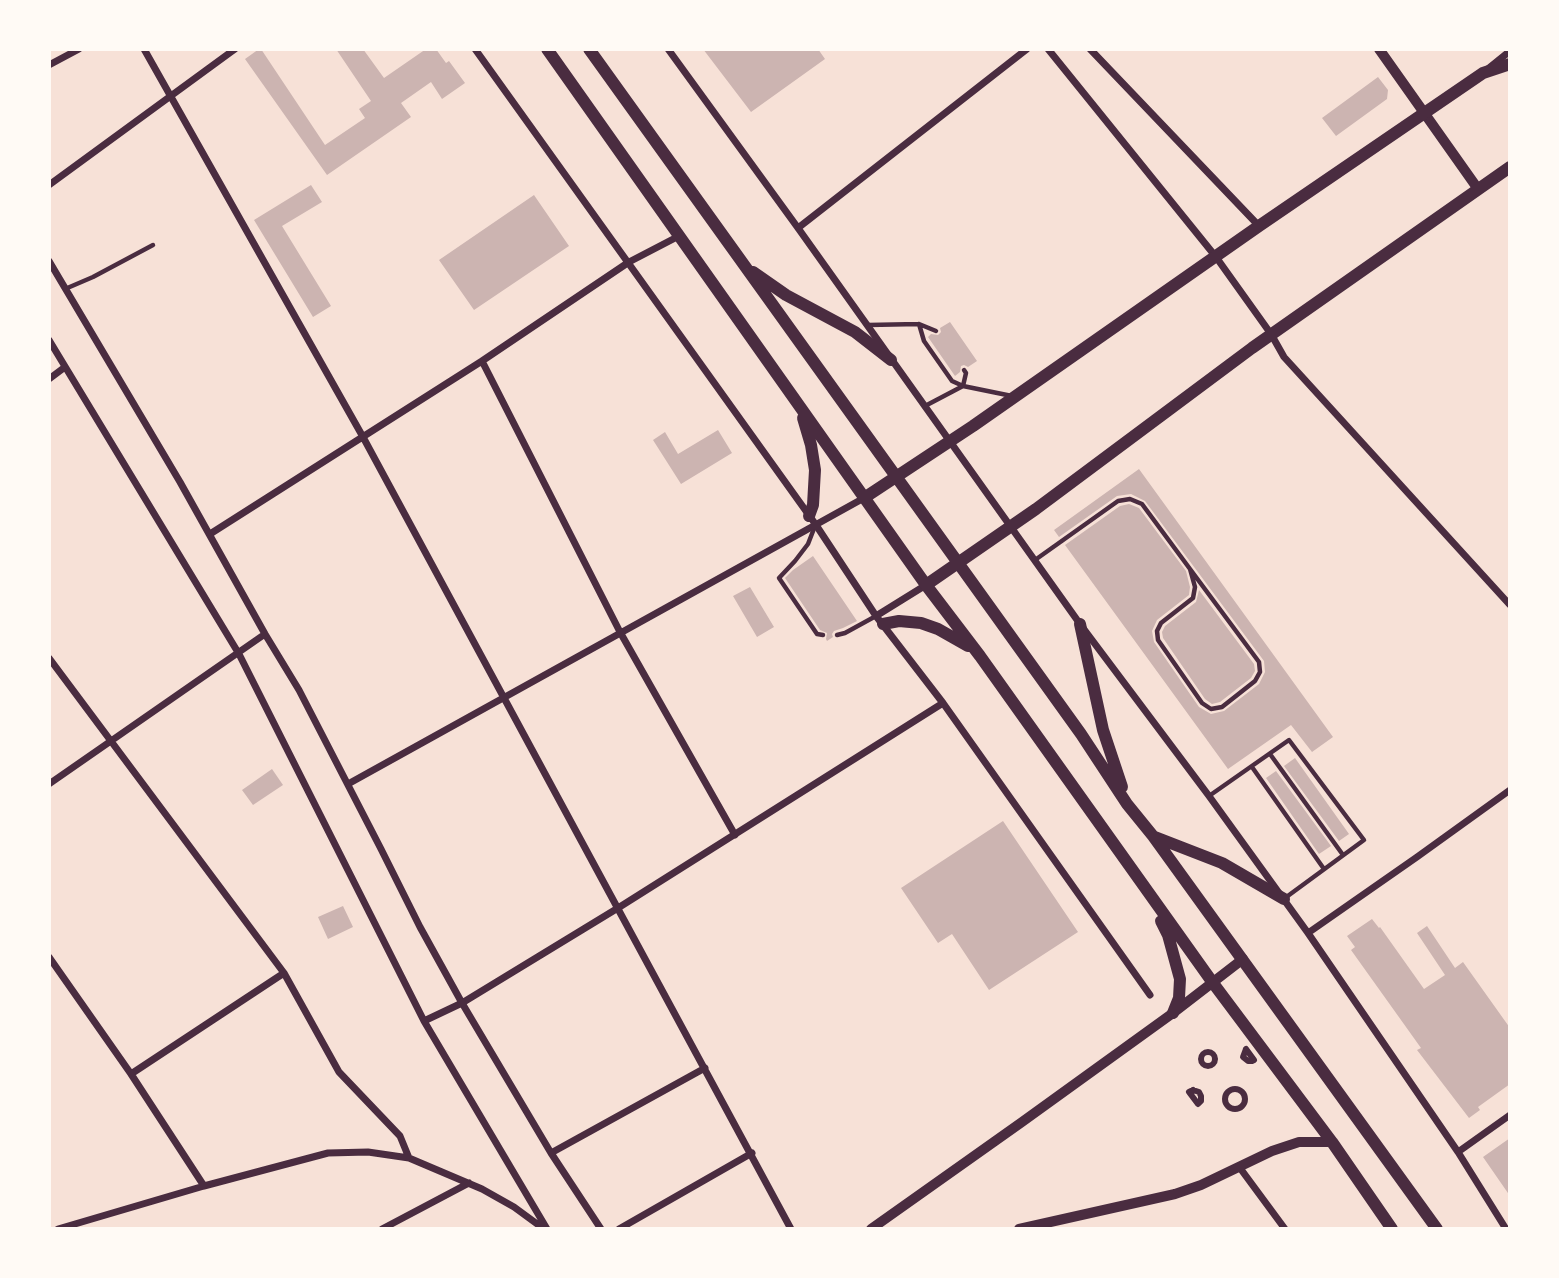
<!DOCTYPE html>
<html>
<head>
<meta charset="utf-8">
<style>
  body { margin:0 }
  #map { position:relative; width:1559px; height:1278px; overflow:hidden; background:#f7e1d7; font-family:"Open Sans",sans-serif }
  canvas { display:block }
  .frame { position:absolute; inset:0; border:51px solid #fffaf5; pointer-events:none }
</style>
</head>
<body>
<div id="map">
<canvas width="1559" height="1278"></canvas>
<div class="frame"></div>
</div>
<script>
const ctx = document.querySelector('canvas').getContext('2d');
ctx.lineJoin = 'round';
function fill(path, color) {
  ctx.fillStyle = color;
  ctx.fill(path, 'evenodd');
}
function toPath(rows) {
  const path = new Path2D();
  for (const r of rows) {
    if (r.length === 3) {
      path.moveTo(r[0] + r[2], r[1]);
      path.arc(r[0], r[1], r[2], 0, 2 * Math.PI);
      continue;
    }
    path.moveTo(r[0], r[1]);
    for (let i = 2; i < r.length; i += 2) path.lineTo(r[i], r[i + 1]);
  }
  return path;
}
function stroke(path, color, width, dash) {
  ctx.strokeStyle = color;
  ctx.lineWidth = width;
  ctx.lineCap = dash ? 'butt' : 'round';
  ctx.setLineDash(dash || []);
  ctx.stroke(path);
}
const building = toPath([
  [259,49,261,49,325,145,365,118,359,109,371,101,336,49,363,49,384,78,426,49,436,49,446,63,449,61,465,83,442,99,431,82,401,103,411,117,327,175,245,59],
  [703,49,818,49,825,59,751,112],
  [1378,77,1388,90,1387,99,1336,136,1322,118],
  [311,185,322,202,282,226,331,306,313,317,254,220],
  [534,195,569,246,474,310,439,260],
  [950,322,977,361,968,367,964,365,961,366,960,372,955,376,928,337,931,334,938,335,941,332,940,328],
  [718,430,732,453,681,484,653,440,665,432,678,454],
  [1139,469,1333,737,1312,752,1291,725,1228,769,1065,545,1120,506,1129,504,1139,508,1186,571,1190,587,1189,595,1157,620,1152,631,1154,642,1199,707,1211,714,1224,711,1259,684,1265,672,1264,661,1145,501,1131,494,1117,496,1059,537,1054,530],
  [813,556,857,621,843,628,834,631,832,634,833,637,827,641,826,639,827,633,820,630,785,578,793,570],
  [750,587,774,627,757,637,733,596],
  [1199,590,1254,664,1255,671,1251,678,1220,702,1212,704,1205,699,1163,638,1162,632,1165,626,1196,602],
  [1295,758,1349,834,1339,841,1284,766],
  [272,769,283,785,253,805,242,790],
  [1276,771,1331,846,1319,854,1266,778],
  [1003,821,1078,932,989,990,952,934,938,943,901,888],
  [343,906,353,927,328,939,318,917],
  [1372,919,1379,928,1380,927,1424,989,1445,975,1417,933,1427,926,1455,968,1463,962,1510,1028,1510,1084,1478,1107,1480,1110,1469,1118,1417,1050,1421,1048,1351,950,1355,947,1347,936],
  [1510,1138,1510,1196,1483,1157]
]);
const service = toPath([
  [65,289,93,277,153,245],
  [919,324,924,341,952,381,963,386,1012,396],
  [868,325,919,324,936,331],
  [925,406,963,386,966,373,964,370],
  [815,526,808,544,795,561,779,578,817,634,823,635],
  [1035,560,1118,501,1130,499,1142,504,1190,569,1259,662,1260,672,1255,681,1222,707,1211,709,1202,703,1158,640,1157,631,1161,623,1193,598,1195,587,1190,569],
  [837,635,845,633,876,616],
  [1270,754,1343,855],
  [1252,767,1324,869],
  [1209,796,1289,740,1364,840,1285,898]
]);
const pedestrian = toPath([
  [1246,1049,1254,1060,1252,1061,1248,1061,1243,1057,1246,1049],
  [1208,1059,7],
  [1235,1099,10],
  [1193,1090,1199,1092,1201,1096,1201,1101,1198,1104,1189,1092,1193,1090]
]);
const minor = toPath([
  [144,49,363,437,791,1229],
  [475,49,816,525,876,616,943,703,1150,995],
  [668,49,798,228,1080,624,1209,796,1308,933,1458,1152,1506,1229],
  [1048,49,1216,257,1271,334,1284,357,1510,605],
  [1090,49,1259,226],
  [49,65,79,49],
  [1489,68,1510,51],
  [49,185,235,49],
  [798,228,1027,49],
  [49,261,180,482,265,634,299,690,381,849,420,927,462,1003,551,1153,601,1229],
  [49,340,239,654,424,1021,547,1229],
  [482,361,620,632,735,835],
  [49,379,65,367],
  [210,534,482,361,629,262,679,236],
  [876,616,926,585],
  [49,658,284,973,339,1072,400,1136,409,1158],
  [49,784,265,634],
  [348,784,864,498],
  [1308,933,1417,857,1510,790],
  [49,957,131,1074,204,1186],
  [424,1021,462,1003,618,908,943,703],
  [131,1074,284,973],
  [1458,1152,1510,1115],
  [551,1153,705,1068],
  [1240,1168,1285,1229],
  [58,1229,204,1186,328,1153,368,1152,409,1158,482,1189,514,1207,544,1229],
  [382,1229,469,1183],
  [619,1229,752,1153]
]);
const tertiary = toPath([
  [1379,49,1478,189],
  [871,1229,1022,1122,1173,1013,1243,959],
  [1019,1229,1175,1194,1201,1185,1272,1151,1299,1142,1332,1142]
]);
const primary = toPath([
  [547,49,926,585,980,656,1213,983,1332,1142,1392,1229],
  [589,49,1081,734,1127,804,1153,836,1437,1229],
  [753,272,786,295,855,332,891,360],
  [803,418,811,445,815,470,813,505,809,516],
  [864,498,973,426,1259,226,1483,73,1510,64],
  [926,585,1036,509,1252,348,1510,167],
  [883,624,899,621,921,623,938,629,968,646],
  [1080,624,1103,730,1122,787],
  [1155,837,1222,863,1284,899],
  [1161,921,1168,935,1180,979,1179,998,1173,1013]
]);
fill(building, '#ccb4b1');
stroke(service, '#4a2c40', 4.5);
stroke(pedestrian, '#4a2c40', 6);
stroke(minor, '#4a2c40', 7);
stroke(tertiary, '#4a2c40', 10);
stroke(primary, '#4a2c40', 12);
</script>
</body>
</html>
